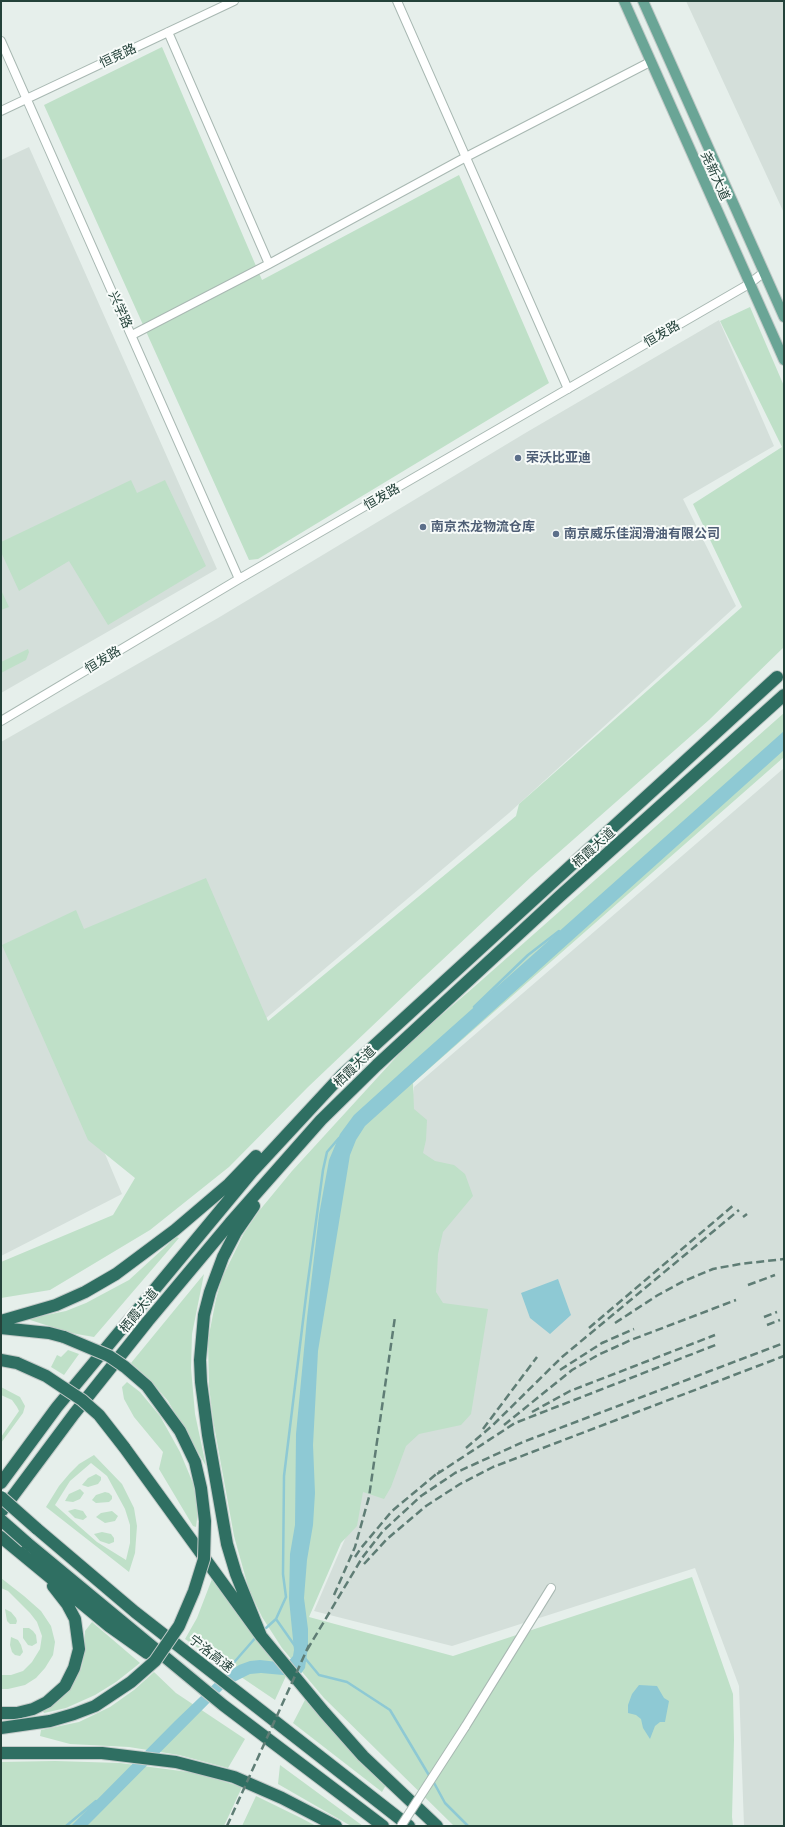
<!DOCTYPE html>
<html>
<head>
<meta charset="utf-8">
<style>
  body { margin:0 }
  #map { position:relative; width:785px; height:1827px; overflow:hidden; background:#e6efeb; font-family:Inter,sans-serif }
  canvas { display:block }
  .frame { position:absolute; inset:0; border:2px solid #24423a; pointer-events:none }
</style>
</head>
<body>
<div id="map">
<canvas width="785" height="1827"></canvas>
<div class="frame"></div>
</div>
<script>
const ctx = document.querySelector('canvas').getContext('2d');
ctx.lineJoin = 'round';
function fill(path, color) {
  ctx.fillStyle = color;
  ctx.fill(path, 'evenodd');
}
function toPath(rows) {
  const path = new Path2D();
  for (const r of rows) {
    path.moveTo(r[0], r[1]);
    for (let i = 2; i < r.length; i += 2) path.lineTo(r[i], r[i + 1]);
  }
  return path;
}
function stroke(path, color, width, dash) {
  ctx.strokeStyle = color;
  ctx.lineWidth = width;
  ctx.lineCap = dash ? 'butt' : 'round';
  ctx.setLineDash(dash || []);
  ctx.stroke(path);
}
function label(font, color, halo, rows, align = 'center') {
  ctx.font = font + ' Inter,"Noto Sans SC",sans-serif';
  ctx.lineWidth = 4;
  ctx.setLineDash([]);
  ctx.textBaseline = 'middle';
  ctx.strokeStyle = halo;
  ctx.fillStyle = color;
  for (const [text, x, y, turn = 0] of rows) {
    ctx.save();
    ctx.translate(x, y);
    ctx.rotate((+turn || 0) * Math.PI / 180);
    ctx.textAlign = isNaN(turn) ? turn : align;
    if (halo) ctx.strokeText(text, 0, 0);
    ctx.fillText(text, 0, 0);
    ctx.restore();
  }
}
const built = toPath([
  [686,1,784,1,784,213],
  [29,147,217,569,1,693,1,160],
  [719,320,774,446,683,499,736,606,509,813,142,1123,100,1142,122,1194,1,1256,1,742,218,618,527,432],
  [784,768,784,1826,744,1826,739,1686,695,1568,452,1646,314,1611,351,1525,414,1087]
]);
const green = toPath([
  [162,47,262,280,459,175,549,383,258,559,249,560,44,105],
  [750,307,784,386,784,647,709,720,532,876,409,991,308,1087,229,1167,150,1230,50,1290,1,1298,1,1262,113,1215,135,1178,88,1140,2,945,76,910,84,929,206,878,268,1021,516,816,519,804,742,607,693,504,782,447,720,321],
  [131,480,137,493,165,480,206,566,108,625,69,561,19,591,1,552,1,542],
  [1,590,9,607,1,610],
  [28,649,29,652,26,660,1,673,1,662],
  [784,713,784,757,413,1083,414,1109,427,1120,426,1140,423,1153,435,1161,454,1165,465,1174,473,1196,443,1232,438,1254,436,1292,443,1303,488,1309,471,1414,461,1425,419,1434,406,1446,391,1487,384,1499,363,1492,357,1526,341,1543,309,1617,453,1656,692,1577,733,1694,734,1740,732,1817,733,1826,454,1826,324,1698,282,1648,262,1617,249,1590,234,1536,213,1420,209,1386,208,1340,216,1299,222,1278,244,1233,259,1211,292,1171,410,1042,474,987],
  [176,1237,179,1238,94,1337,71,1333,27,1319,66,1311,86,1303,129,1280],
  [204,1274,192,1334,191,1368,195,1414,206,1466,168,1401,150,1380,131,1363],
  [68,1350,79,1354,64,1375,51,1367,57,1355,61,1357],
  [127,1382,140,1392,160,1416,180,1452,195,1488,198,1511,196,1527,193,1526,159,1469,163,1452,134,1417,124,1399,122,1387],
  [1,1387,20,1397,25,1406,23,1413,1,1443,1,1437,19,1411,17,1407,12,1400,1,1395],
  [94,1455,122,1484,134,1508,137,1526,135,1553,129,1572,46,1507,59,1486,70,1473,79,1464],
  [91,1463,107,1476,125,1509,130,1525,130,1543,126,1560,97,1542,55,1505,70,1481],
  [96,1474,101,1477,101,1480,98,1484,88,1487,82,1485,88,1478],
  [80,1489,84,1493,80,1499,73,1502,65,1501,69,1494],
  [105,1492,109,1493,112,1496,112,1499,109,1502,96,1503,92,1500,96,1495],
  [75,1509,83,1511,87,1517,83,1520,75,1518,68,1511],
  [112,1511,118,1516,115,1521,105,1523,96,1517,101,1513],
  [102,1532,111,1534,114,1538,114,1542,109,1544,100,1541,94,1534],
  [1,1578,24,1596,41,1611,51,1626,55,1642,53,1655,45,1668,36,1678,25,1685,8,1689,1,1689,1,1675,11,1675,23,1671,32,1662,40,1649,42,1636,37,1622,30,1613,8,1591,1,1588],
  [212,1579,286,1676,275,1700,185,1639,197,1618],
  [5,1609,11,1612,16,1618,17,1621,16,1624,10,1624,7,1621],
  [92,1622,140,1663,116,1682,95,1695,66,1708,44,1713,42,1709,55,1703,66,1694,73,1684,81,1669,83,1661,85,1631],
  [23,1628,29,1628,33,1631,36,1635,37,1643,32,1646,28,1645,23,1638],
  [11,1637,18,1640,21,1645,23,1652,20,1656,15,1655,12,1652,10,1645],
  [154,1672,176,1693,245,1739,228,1768,179,1755,129,1747,70,1744,40,1736,41,1730,79,1722,110,1707,134,1690],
  [306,1698,386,1785,382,1792,293,1723],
  [55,1761,120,1763,196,1773,242,1787,224,1826,1,1826,1,1762],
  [280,1765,363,1826,351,1826,278,1784],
  [256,1796,301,1818,316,1826,242,1826]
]);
const water = toPath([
  [784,731,784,750,365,1126,356,1140,350,1155,318,1351,313,1445,315,1493,313,1525,307,1560,304,1598,308,1629,308,1647,305,1668,300,1675,294,1676,261,1673,250,1674,232,1683,224,1688,87,1826,71,1826,175,1721,222,1676,239,1665,250,1661,260,1660,287,1663,293,1656,294,1650,289,1599,290,1554,295,1525,296,1434,307,1318,319,1215,329,1160,340,1134,354,1115,417,1058],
  [558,1279,571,1315,550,1334,530,1318,521,1293],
  [639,1685,657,1686,664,1698,669,1701,665,1722,660,1722,655,1726,650,1739,643,1728,641,1719,636,1715,628,1713,628,1705,632,1694]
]);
const stream = toPath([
  [474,1007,528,955,559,931],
  [276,1619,295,1646],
  [266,1628,276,1619,286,1597,283,1574,284,1476,307,1288,323,1170,327,1152,339,1138],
  [304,1657,319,1675,347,1682,390,1710,430,1777],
  [230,1667,257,1636],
  [433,1781,445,1803,468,1826],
  [66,1826,96,1801]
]);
const minor = toPath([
  [397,1,568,389],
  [168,32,269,264],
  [1,41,239,579],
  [1,111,234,1],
  [132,335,269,264,466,157,650,62],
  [1,721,239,579,749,284,763,273],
  [465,1727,551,1588]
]);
const major = toPath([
  [624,1,784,360],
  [643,1,784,317]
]);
const highway = toPath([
  [254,1206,236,1232,223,1257,210,1292,204,1315,200,1360,201,1382,208,1435,227,1544,236,1574,261,1636],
  [1,1321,56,1305,85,1292,116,1274,175,1230,229,1184,256,1156],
  [1,1328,49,1333,64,1337],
  [1,1360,17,1363],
  [124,1447,261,1636,324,1712,363,1756,437,1826],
  [1,1483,57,1407,252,1172,341,1076,777,677],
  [1,1512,74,1414,148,1321,230,1223,321,1120,377,1065,560,896,784,695],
  [36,1528,135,1612,409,1826],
  [1,1537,109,1626,147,1653],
  [26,1542,223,1705,383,1826],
  [1,1713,17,1713,33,1709,47,1702,65,1686,74,1668,79,1649,75,1619,67,1604,53,1586],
  [1,1753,102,1753,176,1762,234,1777,282,1798,336,1826]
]);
const rail = toPath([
  [743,1217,747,1214],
  [748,1285,775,1275],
  [764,1317,777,1312],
  [615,1323,658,1295,684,1281,713,1269,740,1264,784,1259],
  [767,1325,780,1320],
  [589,1328,735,1204],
  [560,1370,602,1343,634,1329],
  [532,1412,570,1391,715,1335],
  [504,1425,572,1370,598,1355,631,1340,736,1300],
  [483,1429,537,1357],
  [466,1448,493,1425,562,1357,739,1210],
  [437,1474,515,1423,718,1344],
  [355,1557,361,1548,392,1511,440,1471],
  [364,1564,387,1539,426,1506,460,1484,493,1467,784,1356],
  [334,1595,355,1547,369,1497,395,1317],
  [307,1650,362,1558,383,1531,421,1496,455,1473,523,1442,784,1343],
  [227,1826,309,1645]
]);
const minorBridge = toPath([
  [401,1826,465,1727]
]);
const highwayBridge = toPath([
  [17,1363,46,1376,82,1400,99,1415,124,1447],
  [1,1497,36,1528],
  [1,1520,26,1542],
  [1,1728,50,1721,74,1714,95,1706,131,1682,155,1661,179,1626,194,1591,204,1559,205,1521,201,1488,195,1462,180,1431,147,1386,125,1367,109,1356,64,1337]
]);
const markers = [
  [518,458,4,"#5c6f8a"],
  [423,527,4,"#5c6f8a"],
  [556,534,4,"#5c6f8a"]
];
const streetNames = [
  ["恒竞路",118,56,-25],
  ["尧新大道",715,176,66],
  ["兴学路",120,310,66],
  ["恒发路",662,334,-30],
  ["恒发路",382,497,-30],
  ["恒发路",103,660,-31],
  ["栖霞大道",594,848,-42],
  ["栖霞大道",355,1067,-44],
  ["栖霞大道",139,1311,-51],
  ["宁洛高速",211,1654,38]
];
const serviceNames = [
  ["荣沃比亚迪",526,458],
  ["南京杰龙物流仓库",431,527],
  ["南京威乐佳润滑油有限公司",564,534]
];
fill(built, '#d4dfda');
fill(green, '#bfe0c8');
fill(water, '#8ec9d4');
stroke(stream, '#8ec9d4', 2.5);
stroke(minor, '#a8b8b2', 10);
stroke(major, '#c2cac8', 12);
stroke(highway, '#c2cac8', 14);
stroke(minor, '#fff', 8);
stroke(major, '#6aa596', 10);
stroke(highway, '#2f6f62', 12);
stroke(rail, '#5f7d75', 2.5, [8, 4]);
stroke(minorBridge, '#a8b8b2', 10, []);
stroke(highwayBridge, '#c2cac8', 14, []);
stroke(minorBridge, '#fff', 8);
stroke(highwayBridge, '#2f6f62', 12);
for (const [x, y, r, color] of markers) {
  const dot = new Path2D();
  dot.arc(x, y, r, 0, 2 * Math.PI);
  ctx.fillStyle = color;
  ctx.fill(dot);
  stroke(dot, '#f7fbf9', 1.5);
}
label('13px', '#24423a', '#f7fbf9', streetNames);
label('bold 13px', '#4e5e75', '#f7fbf9', serviceNames, 'left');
</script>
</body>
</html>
